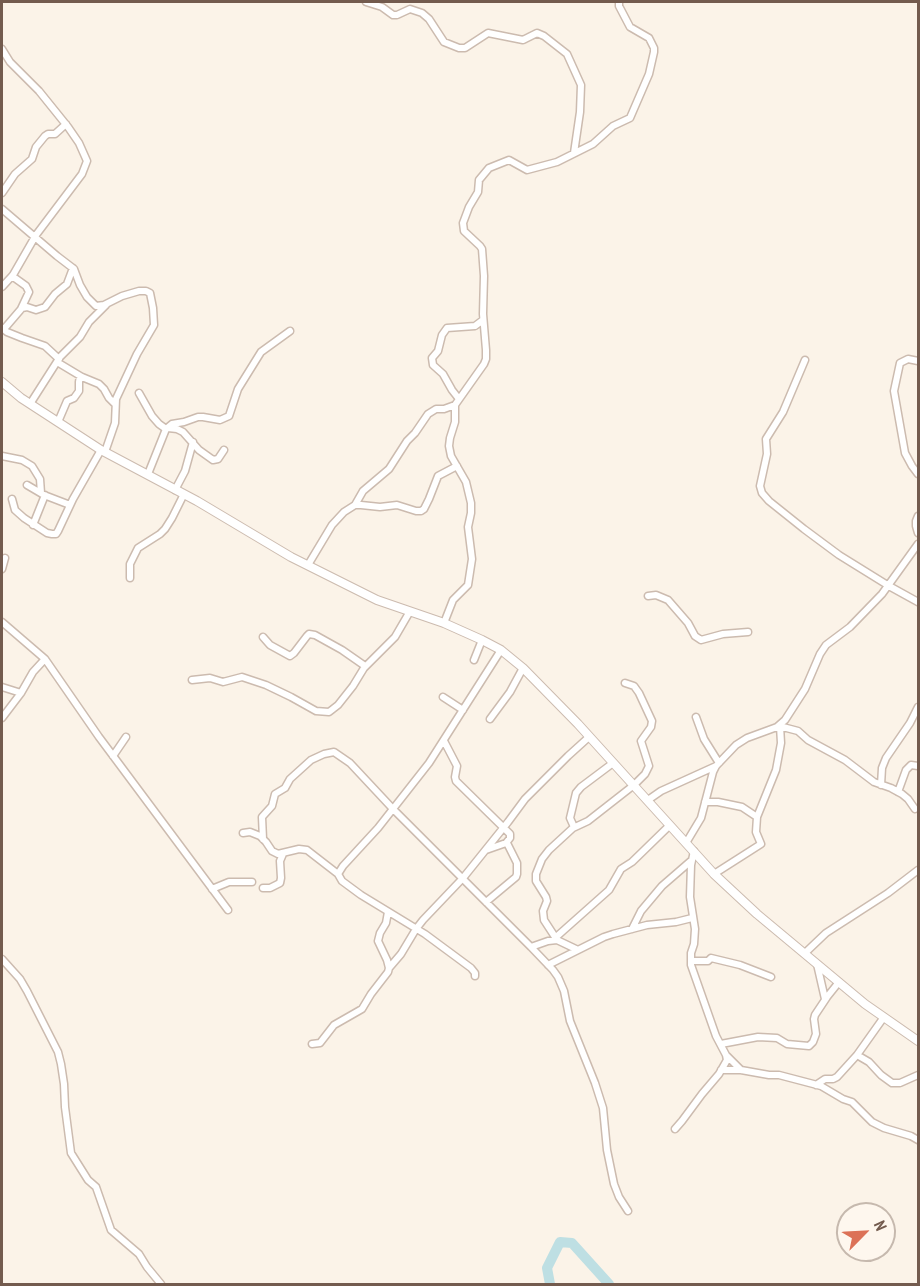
<!DOCTYPE html>
<html>
<head>
<meta charset="utf-8">
<style>
  body { margin:0 }
  #map { position:relative; width:920px; height:1286px; overflow:hidden; background:#fbf3e8; font-family:"PT Sans Narrow",sans-serif }
  canvas { display:block }
  .frame { position:absolute; inset:0; border:3px solid #735b4e; pointer-events:none }
  .north { position:absolute; left:836px; top:1202px; width:60px; height:60px; box-sizing:border-box; background:#fef7ee; border:2px solid #c6b9ae; border-radius:50%; rotate:66deg; font-size:16px; font-weight:700; line-height:24px; text-align:center; color:#735b4e }
  .north::after { content:''; display:block; margin:auto; width:21px; height:27px; background:#dc7257; clip-path:polygon(50% 0,100% 100%,50% 72%,0 100%) }
</style>
</head>
<body>
<div id="map">
<canvas width="920" height="1286"></canvas>
<div class="frame"></div>
<div class="north">N</div>
</div>
<script>
const ctx = document.querySelector('canvas').getContext('2d');
ctx.lineJoin = 'round';
function toPath(rows) {
  const path = new Path2D();
  for (const r of rows) {
    path.moveTo(r[0], r[1]);
    for (let i = 2; i < r.length; i += 2) path.lineTo(r[i], r[i + 1]);
  }
  return path;
}
function stroke(path, color, width, dash) {
  ctx.strokeStyle = color;
  ctx.lineWidth = width;
  ctx.lineCap = dash ? 'butt' : 'round';
  ctx.setLineDash(dash || []);
  ctx.stroke(path);
}
const river = toPath([
  [550,1284,547,1268,560,1242,572,1243,609,1284]
]);
const minor = toPath([
  [366,2,382,7,393,15,397,15,410,9,422,13,429,19,444,42,459,48,465,48,488,33,523,40,537,33,544,36,567,54,581,85,580,112,574,153],
  [2,49,10,62,39,91,68,127,79,143,87,161,82,174,36,235,13,275,2,287],
  [2,193,15,174,32,159,36,147,45,136,48,134,55,134,66,124],
  [2,209,57,256,74,269,80,285,87,297,96,306,104,305,122,296,139,291,146,291,150,293,153,308,154,325,137,354,116,399,115,423,105,452],
  [12,276,26,286,29,292,21,309],
  [2,328,7,332,22,338,45,346,59,359],
  [4,329,22,308,27,307,36,310,45,307,55,294,67,284,73,268],
  [805,360,783,412,766,439,767,454,760,486,762,493,769,501,804,529,839,555,889,586,918,602],
  [918,361,908,359,900,363,894,391,905,453,912,466,918,474],
  [57,362,82,377,99,384,104,389,109,398,115,404],
  [139,393,152,416,159,424,166,429],
  [459,399,452,390,443,374,433,365,432,358,438,351,442,335,447,328,475,326,483,320],
  [30,404,60,357,80,337,89,322,106,305],
  [58,422,67,401,74,398,79,391,79,382,80,376],
  [168,428,177,429,183,432,199,450,213,460,218,459,224,450],
  [2,456,22,460,32,466,40,479,41,493],
  [148,474,166,429,172,424,184,422,198,417,203,417,220,420,229,416,238,389,261,352,290,331],
  [27,485,44,495,70,505],
  [175,490,185,471,193,442],
  [12,499,15,510,24,518,47,533,52,534,56,534,58,531,73,499,101,450],
  [355,505,363,491,389,469,407,441,415,433,428,414,436,409,444,409,455,405],
  [918,516,916,521,916,526,918,533],
  [33,525,45,495],
  [308,565,332,525,344,512,355,505,361,505,380,507,397,505,416,511,421,511,424,509,429,499,438,476,457,466],
  [2,569,5,558],
  [130,578,130,564,138,548,160,534,165,529,172,518,184,494],
  [648,596,656,595,668,600,688,623,695,636,701,640,723,634,748,632],
  [2,622,45,659,99,737,228,910],
  [444,623,453,600,468,585,472,559,468,527,471,513,471,503,466,482,451,456,449,446,450,438,455,422,455,405,484,364,486,359,486,350,483,314,484,276,482,249,480,246,464,231,463,223,469,207,478,192,479,180,489,168,509,160,527,170,557,162,593,144,613,126,630,118,649,74,654,52,654,48,649,38,630,27,619,6,619,2],
  [263,637,270,645,290,656,294,653,307,636,309,634,315,635,342,650,365,666],
  [474,660,482,640],
  [192,680,210,678,223,682,242,677,266,685,291,697,316,711,329,712,338,705,353,686,364,668,395,637,409,613],
  [2,687,21,693],
  [443,697,463,710],
  [696,717,704,739,719,763],
  [2,718,21,693,33,672,45,659],
  [490,719,510,692,523,668],
  [779,726,798,731,808,740,845,760,874,782,891,788,902,794,908,799,915,809],
  [444,741,457,766,455,777,456,781,510,834,510,838,506,843,486,850],
  [113,756,126,737],
  [881,785,882,768,886,758,910,723,918,707],
  [898,792,906,770,911,765,918,766],
  [648,800,661,791,716,766],
  [705,802,718,802,742,807,757,817],
  [573,828,588,821,634,785,645,774,649,766,641,741,651,727,652,721,639,693,634,686,625,683],
  [243,833,250,832,260,836,266,842,272,851,278,854,299,849,307,850,338,874],
  [263,839,262,817,272,806,275,794,285,788,290,779,311,760,324,754,334,752,350,763,393,809,531,947,553,970,558,977,564,991,570,1021,595,1083,603,1108,607,1150,614,1184,619,1197,628,1211],
  [686,843,701,818,713,772,716,766,736,745,747,738,777,727,785,720,805,689,820,654,826,645,850,627,882,594,918,544],
  [714,874,761,844,756,832,757,817,776,770,781,743,780,726],
  [263,888,270,888,280,883,281,878,280,861,283,854],
  [212,889,229,882,252,882],
  [486,902,516,877,517,874,517,863,507,843],
  [632,929,641,911,662,886,692,860],
  [555,938,609,890,621,869,632,862,669,826],
  [557,940,544,920,543,911,547,901,546,897,536,881,536,874,542,859,549,850,574,827,570,818,576,793,581,787,613,763],
  [531,947,548,941,557,940,578,950],
  [805,953,826,933,888,893,918,870],
  [2,959,20,979,27,991,58,1052,61,1064,64,1084,65,1107,71,1153,88,1180,96,1187,111,1230,139,1254,147,1267,161,1284],
  [691,961,708,961,711,958,740,965,771,977],
  [817,964,825,999],
  [548,965,604,937,613,934,647,925,676,922,692,918],
  [389,968,401,954,416,929,423,920,463,878,508,822,525,799,568,756,589,737],
  [475,976,475,973,471,968,425,934,361,895,342,881,338,874,343,866,378,828,429,763,501,650],
  [312,1044,320,1043,334,1025,362,1009,371,994,388,972,389,968,387,960,378,941,380,933,386,923,388,912],
  [721,1044,758,1037,777,1038,787,1044,809,1046,813,1042,816,1034,814,1019,815,1015,827,997,839,982],
  [857,1055,869,1062,881,1075,892,1083,900,1083,918,1075],
  [727,1056,741,1070],
  [721,1070,741,1070,769,1075,779,1075,821,1086,843,1099,852,1102,872,1122,884,1128,911,1136,918,1140],
  [816,1085,825,1079,833,1079,837,1077,857,1055,884,1017],
  [675,1129,682,1121,702,1094,719,1074,727,1060,726,1055,716,1036,691,965,691,953,694,944,695,929,690,897,691,865,694,851]
]);
const tertiary = toPath([
  [2,382,21,398,101,450,197,501,291,557,377,600,444,623,482,640,501,650,523,668,578,724,714,874,757,914,865,1004,918,1041]
]);
stroke(river, '#bedfe3', 10);
stroke(minor, '#ccbbaf', 9);
stroke(tertiary, '#ccbbaf', 10);
stroke(minor, '#fff', 6);
stroke(tertiary, '#fff', 8);
</script>
</body>
</html>
